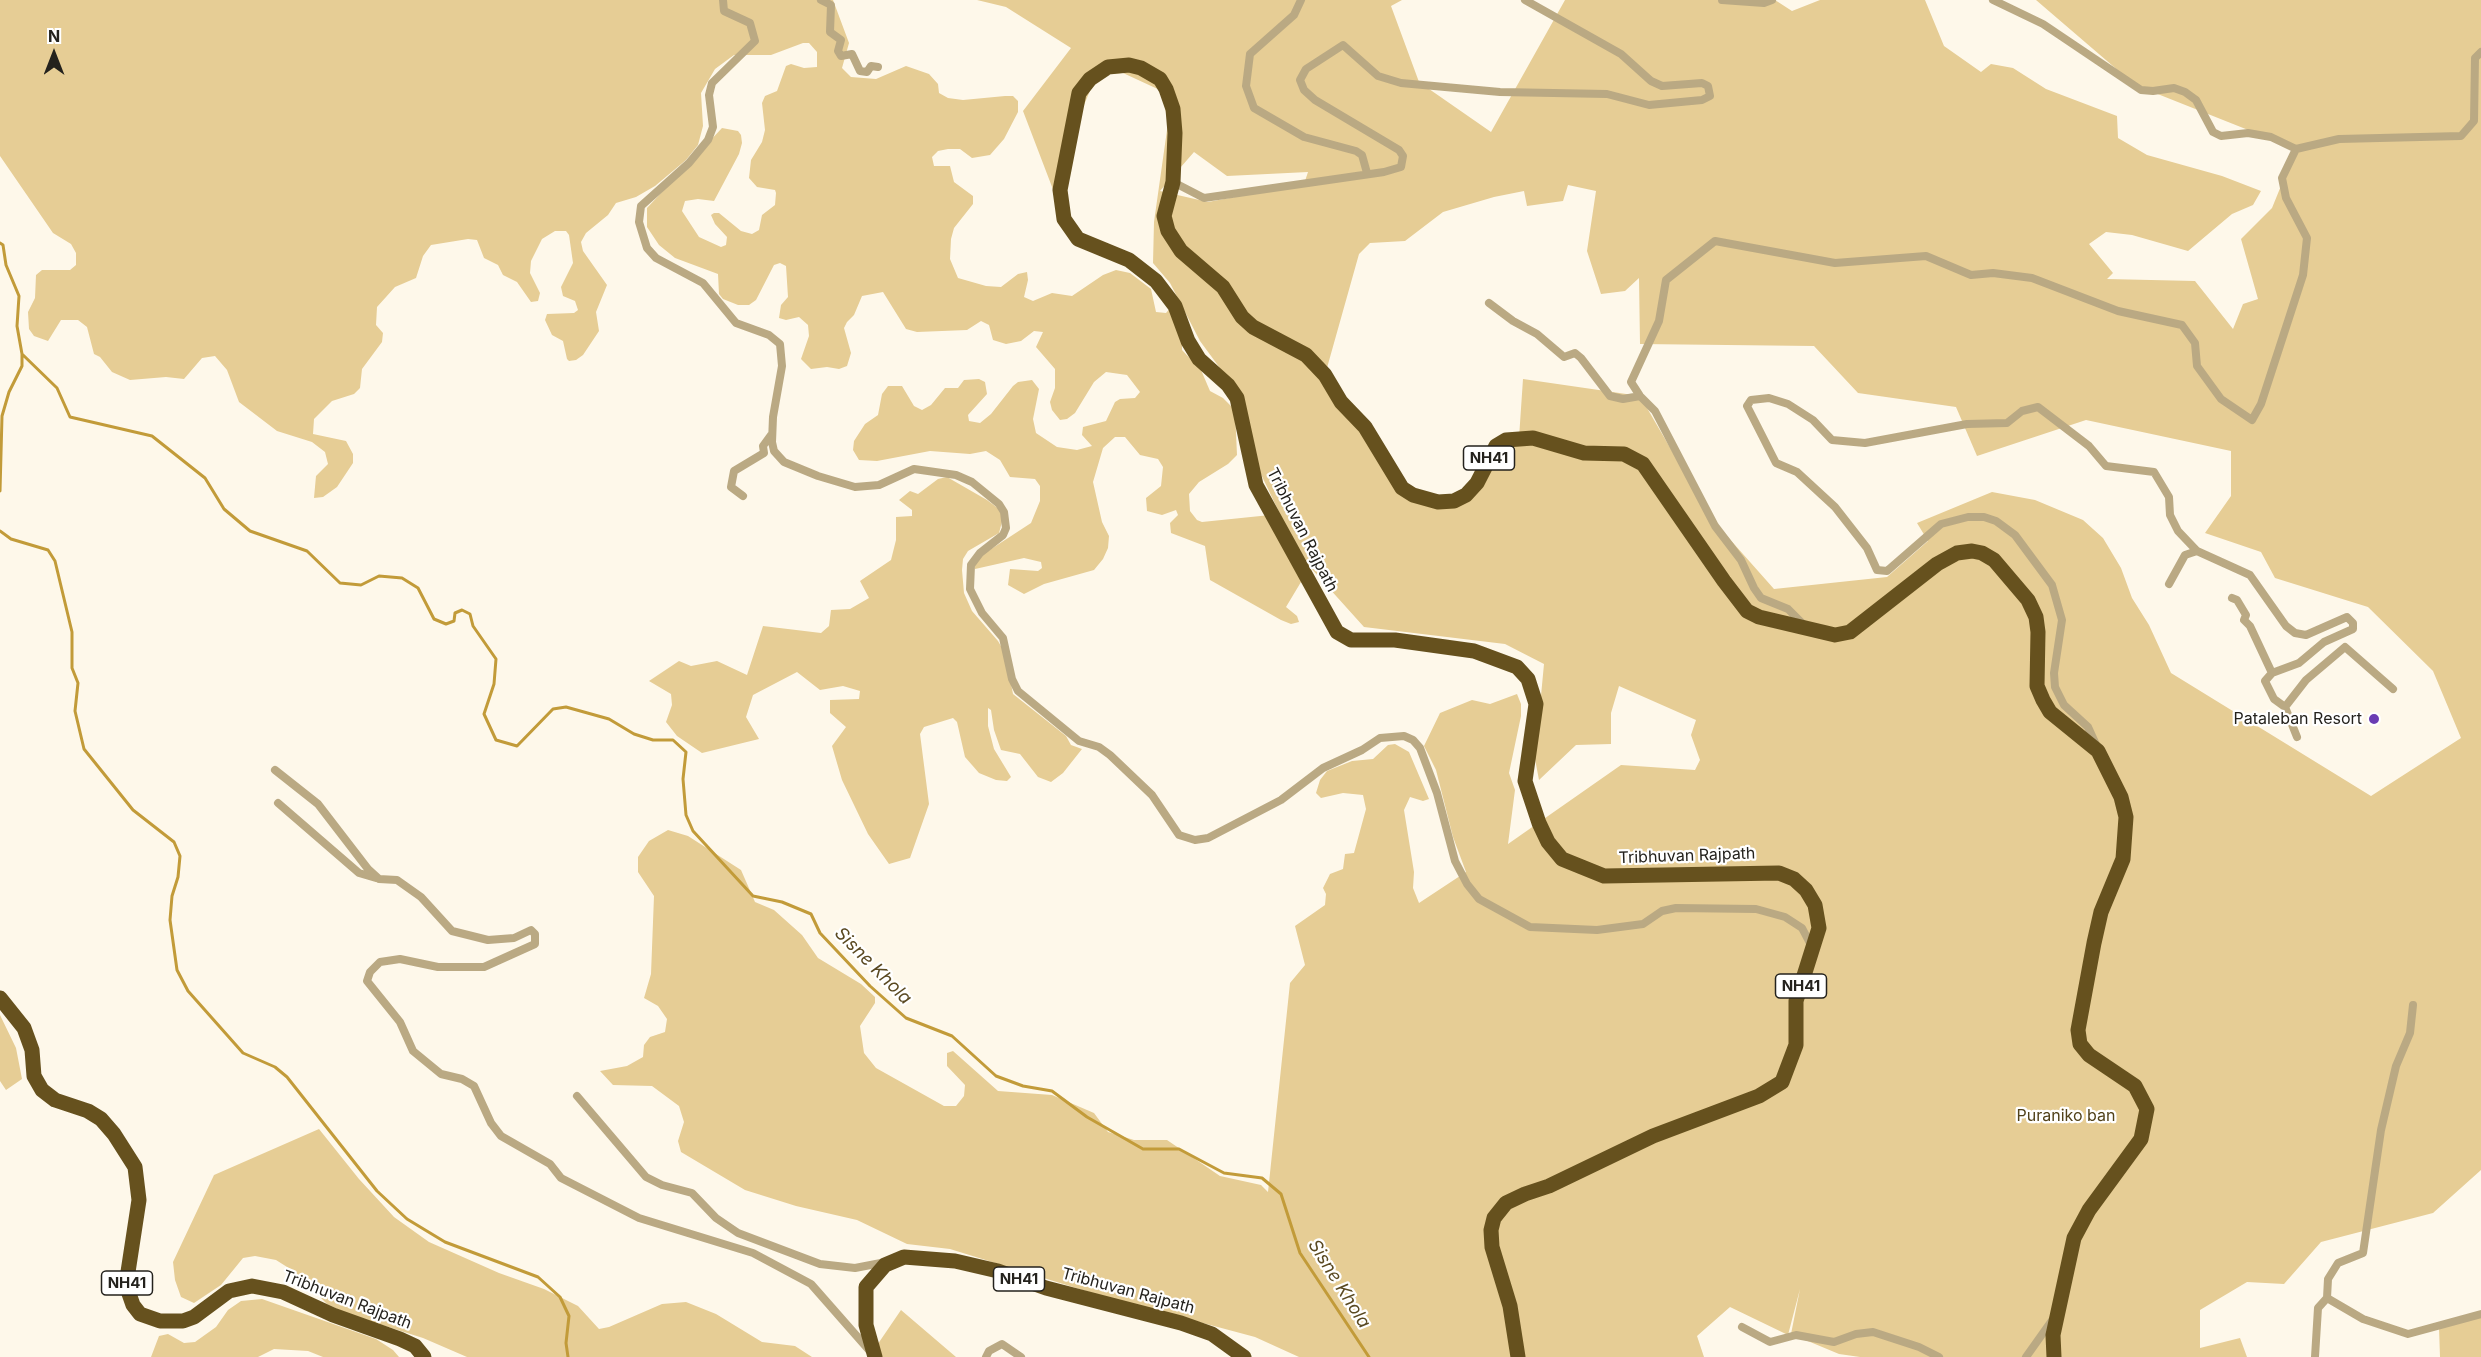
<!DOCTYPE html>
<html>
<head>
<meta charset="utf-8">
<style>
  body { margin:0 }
  #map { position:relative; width:2481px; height:1357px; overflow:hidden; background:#fef8ea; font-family:Inter,sans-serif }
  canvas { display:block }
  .north { position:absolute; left:24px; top:24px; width:60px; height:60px; -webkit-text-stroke:4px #fff; paint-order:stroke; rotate:0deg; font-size:16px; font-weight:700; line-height:24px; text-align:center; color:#24221d }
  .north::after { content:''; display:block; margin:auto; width:21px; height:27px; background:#24221d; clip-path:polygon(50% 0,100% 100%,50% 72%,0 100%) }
</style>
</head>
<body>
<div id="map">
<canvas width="2481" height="1357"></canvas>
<div class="north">N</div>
</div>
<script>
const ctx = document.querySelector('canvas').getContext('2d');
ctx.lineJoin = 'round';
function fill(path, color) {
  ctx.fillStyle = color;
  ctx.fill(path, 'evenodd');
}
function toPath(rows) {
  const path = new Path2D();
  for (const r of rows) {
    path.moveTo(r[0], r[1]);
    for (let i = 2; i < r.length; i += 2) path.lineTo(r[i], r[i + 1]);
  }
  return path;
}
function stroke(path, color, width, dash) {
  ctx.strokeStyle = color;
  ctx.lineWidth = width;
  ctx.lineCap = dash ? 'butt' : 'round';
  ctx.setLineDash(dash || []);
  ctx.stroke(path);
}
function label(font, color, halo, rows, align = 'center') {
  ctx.font = font + ' Inter,sans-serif';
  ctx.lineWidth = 4.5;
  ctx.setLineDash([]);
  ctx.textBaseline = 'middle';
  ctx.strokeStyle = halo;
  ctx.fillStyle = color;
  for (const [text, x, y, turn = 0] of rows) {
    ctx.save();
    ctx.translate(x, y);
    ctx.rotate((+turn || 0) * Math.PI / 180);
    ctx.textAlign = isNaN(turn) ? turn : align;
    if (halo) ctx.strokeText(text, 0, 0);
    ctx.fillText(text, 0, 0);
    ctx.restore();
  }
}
const green = toPath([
  [0,0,833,0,849,43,842,68,851,77,876,79,906,66,929,74,938,84,939,93,948,98,963,100,1005,96,1013,96,1018,101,1018,112,1004,139,990,155,972,158,960,149,948,149,938,151,932,157,934,166,950,166,954,182,973,196,973,204,954,228,951,239,950,259,958,278,986,286,1001,287,1018,274,1027,272,1028,280,1024,297,1033,301,1052,293,1072,296,1103,275,1116,270,1130,273,1151,289,1156,312,1166,313,1171,307,1182,339,1182,350,1201,370,1210,391,1223,398,1235,410,1237,455,1228,464,1199,482,1189,494,1190,511,1197,520,1202,522,1280,514,1258,468,1225,375,1200,341,1170,283,1153,263,1154,222,1168,123,1162,91,1123,73,1106,74,1092,86,1081,112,1062,213,1023,111,1071,48,1006,7,977,0,1402,0,1391,6,1419,82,1491,132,1565,0,1775,0,1792,11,1820,0,1925,0,1944,46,1981,72,1991,64,2013,68,2046,89,2117,116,2118,138,2147,155,2222,176,2261,191,2253,205,2232,214,2188,251,2132,235,2106,232,2089,244,2113,273,2107,279,2195,281,2233,329,2243,304,2258,299,2241,239,2272,208,2296,149,2135,85,2036,0,2481,0,2481,1170,2433,1213,2321,1242,2284,1284,2247,1282,2200,1310,2200,1348,2240,1338,2247,1357,1860,1357,1839,1354,1791,1334,1800,1289,1788,1335,1730,1307,1697,1336,1704,1357,1299,1357,1255,1337,1102,1296,950,1249,907,1244,857,1220,796,1206,745,1190,681,1152,678,1141,684,1122,679,1106,652,1086,613,1085,600,1071,627,1066,643,1057,644,1045,650,1037,665,1032,667,1019,658,1006,644,998,651,974,654,896,638,872,638,857,649,841,668,830,688,836,741,870,755,902,774,910,802,935,818,958,861,984,875,997,875,1003,860,1026,864,1053,876,1068,944,1106,956,1106,964,1096,965,1085,947,1066,947,1053,953,1051,998,1091,1052,1095,1094,1113,1108,1132,1134,1140,1167,1140,1220,1176,1261,1185,1268,1192,1290,983,1305,965,1295,926,1325,905,1326,894,1323,888,1330,874,1343,869,1345,854,1354,853,1366,809,1363,795,1343,793,1321,798,1316,793,1320,780,1327,771,1352,761,1373,759,1388,745,1395,744,1409,752,1429,799,1423,801,1410,797,1404,810,1414,872,1413,888,1419,903,1466,872,1453,837,1436,770,1424,746,1440,713,1472,700,1490,704,1517,694,1521,704,1521,716,1509,773,1515,790,1508,844,1621,765,1695,770,1700,760,1691,735,1696,720,1619,686,1611,713,1611,744,1576,745,1539,780,1535,759,1544,664,1505,644,1364,627,1310,567,1286,607,1297,616,1299,622,1291,624,1281,620,1210,580,1205,546,1171,533,1170,523,1178,515,1176,510,1162,515,1147,511,1146,498,1161,486,1163,467,1158,459,1140,455,1125,437,1115,437,1103,448,1093,482,1102,522,1109,536,1108,548,1103,559,1094,570,1044,584,1024,594,1008,585,1010,569,1038,571,1042,568,1041,562,1024,558,975,569,974,564,982,555,1031,523,1040,501,1040,486,1035,479,1010,477,1000,460,986,451,970,454,930,451,877,461,859,460,853,450,854,441,865,424,878,415,882,394,888,386,902,386,914,406,922,410,931,405,945,388,958,388,964,380,979,379,985,382,987,394,968,415,969,421,980,423,991,414,1013,386,1018,382,1032,380,1039,389,1033,419,1036,433,1057,447,1077,450,1092,446,1082,435,1083,427,1106,421,1115,402,1120,399,1135,398,1140,392,1127,375,1106,372,1094,382,1075,413,1067,419,1060,420,1052,410,1050,402,1055,388,1055,369,1036,347,1043,332,1034,331,1021,341,1006,344,993,340,989,325,981,321,967,330,917,332,906,329,883,292,862,296,854,315,847,322,844,328,851,353,847,366,839,369,827,367,811,369,801,359,809,336,808,325,799,317,786,320,779,318,781,305,788,297,786,266,780,263,774,265,756,300,749,305,738,305,723,299,719,294,718,274,675,258,659,245,647,227,647,208,722,128,738,131,741,135,742,143,739,154,714,201,698,199,685,201,682,211,699,237,721,247,726,245,727,237,715,224,711,215,714,213,719,213,741,231,752,234,759,230,762,215,775,205,776,193,775,190,757,187,749,178,751,160,762,142,765,130,762,103,765,96,777,91,786,66,791,64,804,68,817,67,817,52,809,43,803,43,771,55,734,55,715,69,701,93,703,126,698,145,686,160,655,186,636,197,616,203,608,215,586,233,581,242,583,251,607,285,596,312,599,331,583,355,576,360,569,361,567,359,563,341,552,335,545,320,547,314,574,313,578,310,575,301,563,296,561,287,573,263,569,235,566,231,555,231,542,239,531,261,530,273,540,293,538,301,531,302,517,282,503,275,498,265,484,258,477,240,468,239,431,245,423,256,416,278,395,287,377,307,376,325,383,333,382,342,362,369,360,388,354,394,332,401,314,419,313,434,346,441,353,454,353,463,337,487,323,497,314,498,316,476,328,464,325,452,312,442,277,431,239,402,227,370,215,356,202,358,184,379,166,377,130,380,112,372,100,357,94,354,87,327,78,320,61,320,48,341,34,336,29,329,28,312,35,298,36,275,42,270,70,270,76,265,76,253,71,244,53,233,0,156],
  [1194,152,1227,176,1308,172,1304,184,1208,202,1160,191],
  [1568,185,1596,191,1587,251,1601,294,1625,291,1639,278,1640,344,1814,346,1858,393,1956,407,1977,456,2086,420,2231,451,2231,496,2205,533,2261,552,2275,578,2368,607,2433,671,2461,738,2371,796,2171,673,2149,625,2132,598,2121,568,2103,538,2083,520,2035,500,1992,492,1917,523,1928,541,1887,577,1774,589,1711,518,1640,396,1523,379,1519,438,1496,446,1466,495,1413,495,1325,375,1359,254,1370,243,1405,241,1443,212,1494,197,1524,191,1527,206,1563,201],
  [947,477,987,500,999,509,1003,518,999,533,968,551,963,559,962,570,964,593,972,611,998,641,1005,653,1013,694,1066,736,1071,745,1082,749,1063,773,1051,782,1038,777,1020,754,1001,750,994,730,991,710,988,708,988,726,994,749,1011,777,1007,781,996,780,979,773,965,757,957,722,953,718,924,727,920,734,929,804,910,858,889,864,868,834,842,780,832,746,846,727,830,713,830,700,859,699,860,691,843,686,820,690,797,672,753,695,746,717,759,739,702,753,677,736,666,722,672,705,671,694,649,681,679,661,691,666,717,661,747,675,763,626,821,633,829,626,831,610,850,609,869,598,860,581,891,560,896,540,896,517,912,516,912,510,899,500,910,491,918,494,938,479],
  [0,1015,16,1048,22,1079,6,1090,0,1081],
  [319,1129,359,1179,394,1217,429,1242,499,1273,544,1289,578,1306,599,1329,609,1327,662,1304,686,1302,716,1314,762,1342,795,1346,812,1357,467,1357,423,1338,347,1314,327,1304,295,1272,276,1260,255,1256,243,1258,221,1285,194,1303,181,1297,175,1280,173,1262,214,1175],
  [262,1299,376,1339,393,1350,399,1357,323,1357,308,1351,274,1349,258,1357,151,1357,159,1336,168,1334,184,1343,195,1342,216,1327,228,1310,241,1301],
  [901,1310,956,1357,869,1357],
  [2481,1314,2481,1357,2440,1357,2439,1327]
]);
const stream = toPath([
  [0,243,3,245,6,265,19,296,17,326,22,354,57,388,70,417,152,436,205,478,224,509,250,531,307,551,340,583,361,585,379,576,402,578,418,588,434,619,446,624,454,621,455,613,462,610,470,614,473,626,496,659,494,684,484,714,496,740,517,746,553,709,566,707,609,719,634,734,653,740,673,740,686,752,683,779,686,815,693,831,753,896,782,902,811,914,820,933,870,986,906,1018,952,1036,996,1076,1023,1086,1052,1091,1087,1117,1143,1149,1179,1149,1224,1173,1262,1178,1281,1194,1300,1253,1369,1357],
  [0,491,2,416,9,392,22,366,22,354],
  [0,531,11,539,48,550,55,561,72,632,72,668,78,683,75,711,84,749,133,810,174,842,180,856,178,877,172,896,170,920,177,970,188,991,243,1053,275,1067,287,1077,377,1191,407,1219,445,1242,538,1277,560,1297,569,1316,566,1343,568,1357]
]);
const street = toPath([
  [723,0,724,11,750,23,755,41,712,83,709,95,713,127,708,140,689,163,641,206,639,222,647,248,656,258,703,283,736,323,769,335,780,344,782,366,773,417,772,442,774,451,784,462,818,476,855,487,879,485,914,469,956,475,972,482,999,504,1004,512,1006,528,1003,535,980,553,971,565,970,589,982,613,1003,638,1012,679,1018,691,1079,741,1099,747,1110,755,1152,795,1179,835,1195,840,1208,838,1281,800,1323,768,1362,750,1380,738,1404,736,1413,740,1420,748,1437,793,1455,861,1467,884,1479,899,1530,927,1597,930,1643,924,1662,911,1676,908,1756,909,1785,917,1802,928,1812,947],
  [821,0,831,5,830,32,841,40,838,51,841,56,852,54,860,71,867,72,871,66,878,67],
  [1301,0,1294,15,1250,54,1246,86,1254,108,1304,137,1356,151,1362,155,1367,173],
  [1722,0,1764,3,1772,0],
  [1993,0,2043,24,2141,90,2153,91,2174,88,2185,92,2196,100,2213,132,2221,136,2248,133,2271,137,2296,149],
  [2296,149,2339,139,2461,136,2474,121,2475,58,2481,52],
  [1173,182,1204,198,1384,172,1401,167,1403,156,1399,150,1315,100,1304,90,1300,80,1306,69,1343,45,1378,76,1401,83,1500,92,1607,94,1649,105,1702,100,1710,96,1708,86,1702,83,1662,86,1651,81,1621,54,1525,0],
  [1489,303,1513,321,1537,334,1564,357,1575,353,1581,358,1610,396,1623,399,1640,396],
  [743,496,731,487,734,471,764,453,763,446,771,435],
  [2169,584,2185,555,2197,551],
  [2232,598,2237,600,2246,615,2244,620,2250,626,2272,673],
  [1805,626,1788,609,1761,598,1754,588,1741,560,1715,526,1655,411,1640,396,1631,382,1659,321,1666,280,1715,241,1835,263,1926,256,1971,275,1993,273,2032,278,2118,311,2182,325,2195,343,2197,366,2221,399,2252,420,2261,404,2303,275,2307,238,2286,198,2282,178,2296,149],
  [2285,707,2306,680,2345,647,2393,689],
  [2097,747,2088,727,2064,705,2055,687,2054,673,2062,620,2052,585,2015,535,1996,521,1984,517,1968,517,1941,524,1887,571,1877,570,1867,548,1835,507,1797,472,1776,463,1747,406,1751,400,1769,398,1788,404,1813,420,1832,440,1865,443,1967,424,2007,423,2022,411,2038,407,2089,446,2106,466,2154,472,2169,497,2170,515,2178,531,2197,551,2250,575,2286,626,2295,633,2306,635,2347,617,2353,623,2353,629,2324,642,2299,663,2272,673,2265,681,2274,699,2285,707,2297,737],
  [275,770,318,804,368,869,379,879,397,880,421,897,452,931,488,940,514,938,531,930,535,934,535,944,484,967,438,967,400,959,380,962,370,972,367,981,400,1022,413,1051,441,1074,462,1079,474,1086,491,1123,501,1136,550,1164,561,1178,639,1218,753,1253,811,1284,869,1350],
  [278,803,359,873,376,878],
  [577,1096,646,1177,662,1185,692,1193,716,1218,738,1233,820,1264,855,1268,886,1262],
  [2327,1298,2328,1279,2338,1263,2363,1253,2381,1130,2396,1066,2410,1033,2413,1005],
  [1742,1327,1770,1342,1796,1335,1834,1342,1856,1334,1873,1332,1919,1347,1939,1357],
  [986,1357,989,1351,1002,1344,1021,1357],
  [2026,1357,2053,1319],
  [2315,1357,2318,1308,2327,1298,2363,1319,2408,1334,2481,1314]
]);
const highway = toPath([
  [0,998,24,1028,32,1050,34,1076,42,1090,55,1100,88,1111,101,1119,114,1134,135,1167,139,1200,126,1285,133,1305,140,1314,160,1321,183,1321,194,1317,229,1291,252,1286,283,1292,333,1315,400,1339,415,1346,424,1357],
  [875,1357,866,1325,866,1287,885,1265,904,1257,955,1261,998,1271,1046,1288,1181,1323,1212,1334,1244,1357],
  [1518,1357,1510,1306,1492,1247,1491,1230,1494,1218,1506,1203,1525,1194,1549,1186,1653,1136,1759,1096,1782,1082,1796,1045,1796,1001,1819,928,1815,905,1806,890,1794,879,1779,873,1604,876,1562,859,1548,842,1539,823,1525,781,1536,704,1528,679,1517,667,1474,651,1395,640,1351,640,1337,632,1256,485,1237,398,1228,385,1199,359,1188,341,1175,306,1156,281,1129,260,1078,239,1064,219,1060,190,1079,93,1090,79,1108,67,1129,65,1141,68,1160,79,1166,89,1173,109,1175,133,1173,182,1164,216,1168,231,1181,251,1223,287,1242,317,1253,327,1306,355,1325,375,1341,402,1365,427,1402,488,1413,495,1438,502,1454,501,1466,495,1477,483,1496,446,1506,440,1533,438,1584,453,1624,454,1643,464,1724,581,1747,611,1759,617,1835,635,1850,632,1937,564,1957,553,1972,551,1982,553,1994,560,2028,600,2036,617,2038,632,2037,686,2043,700,2050,712,2098,751,2121,797,2126,817,2123,859,2101,912,2094,943,2078,1030,2080,1044,2089,1055,2135,1086,2147,1109,2141,1139,2089,1210,2074,1238,2053,1335,2054,1357]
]);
const markers = [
  [2374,719,6,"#6a3cb3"]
];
const shields = [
  [1489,458,51],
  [1801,986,51],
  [1019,1279,51],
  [127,1283,51]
];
const shieldNames = [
  ["NH41",1489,458],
  ["NH41",1801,986],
  ["NH41",1019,1279],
  ["NH41",127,1283]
];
const streetNames = [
  ["Tribhuvan Rajpath",1302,530,63],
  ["Tribhuvan Rajpath",1687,856,-2],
  ["Tribhuvan Rajpath",1128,1291,15],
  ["Tribhuvan Rajpath",347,1300,21]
];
const poiNames = [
  ["Pataleban Resort",2362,719]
];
const parkNames = [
  ["Puraniko ban",2066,1116]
];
const waterNames = [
  ["Sisne Khola",873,966,45],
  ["Sisne Khola",1339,1284,58]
];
fill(green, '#e6cd95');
stroke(stream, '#c29b39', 3);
stroke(street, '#baa983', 8);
stroke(highway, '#66511e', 15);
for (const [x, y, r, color] of markers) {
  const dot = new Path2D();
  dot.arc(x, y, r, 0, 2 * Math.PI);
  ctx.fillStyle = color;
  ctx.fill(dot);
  stroke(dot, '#fff', 2);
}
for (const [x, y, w] of shields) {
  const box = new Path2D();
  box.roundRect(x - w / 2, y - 12, w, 24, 4.5);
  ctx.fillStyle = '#fff';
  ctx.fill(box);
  stroke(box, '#24221d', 1.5);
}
label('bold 15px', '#24221d', null, shieldNames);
label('16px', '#24221d', '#fff', streetNames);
label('16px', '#24221d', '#fff', poiNames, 'right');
label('16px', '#514119', '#fff', parkNames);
label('italic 18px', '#5a4921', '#fff', waterNames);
</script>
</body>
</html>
